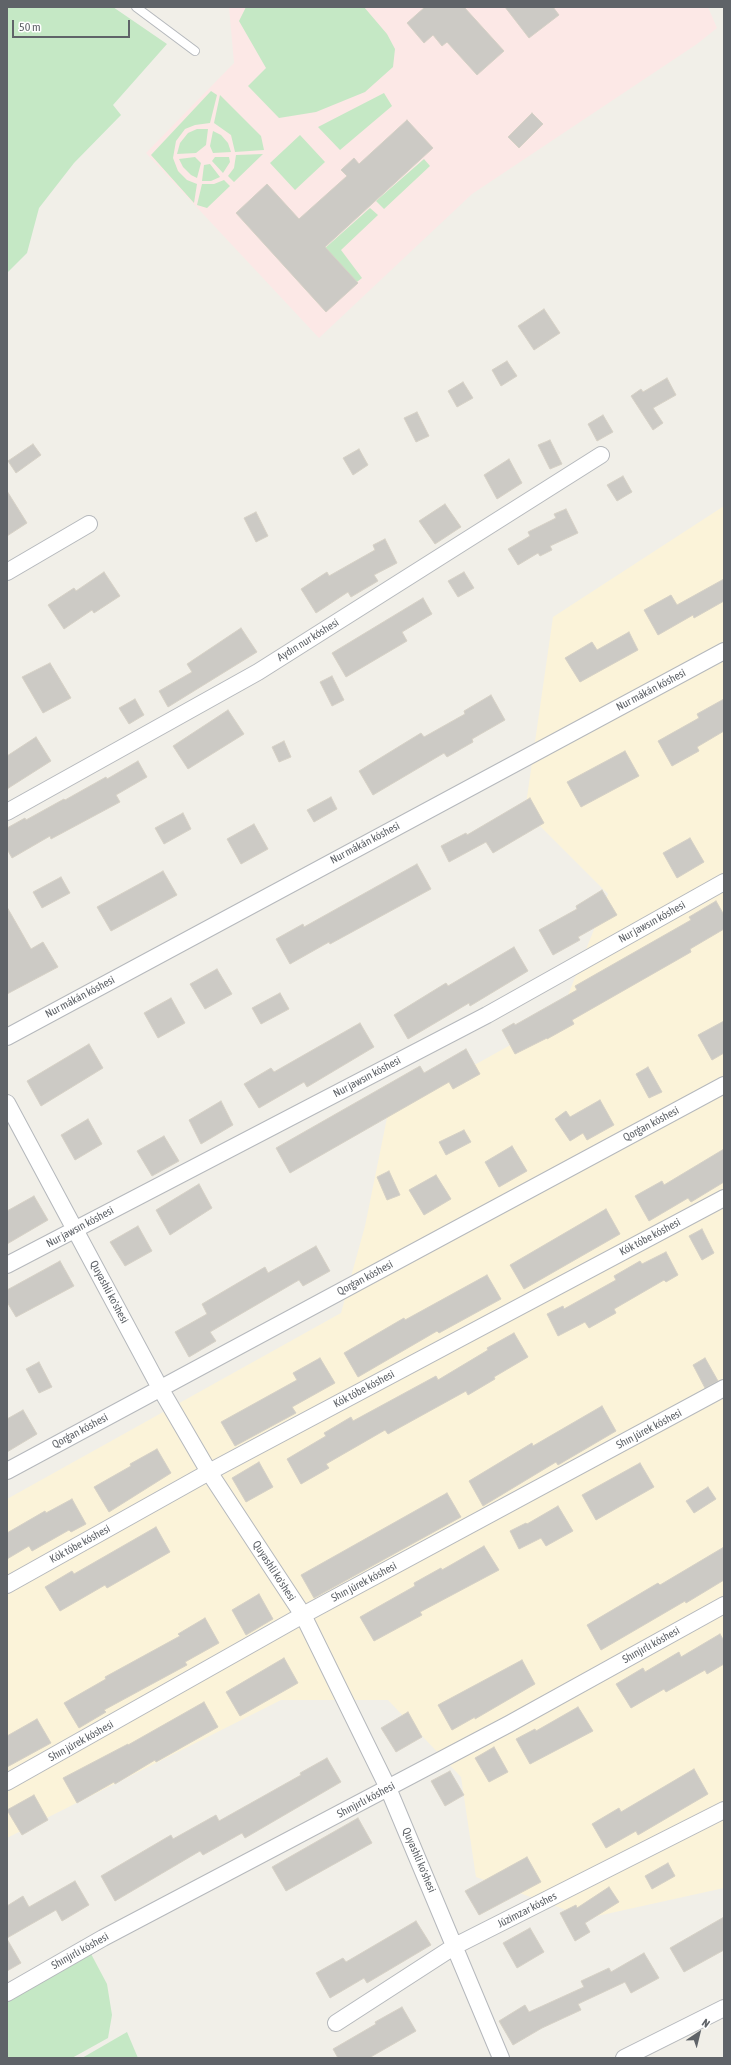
<!DOCTYPE html>
<html>
<head>
<meta charset="utf-8">
<style>
  body { margin:0 }
  #map { position:relative; width:731px; height:2065px; overflow:hidden; background:#f1efe8; font-family:"Asap Condensed",sans-serif }
  canvas { display:block }
  .frame { position:absolute; inset:0; border:8px solid #5f6368; pointer-events:none }
  .north { position:absolute; left:679px; top:2013px; width:40px; height:40px; -webkit-text-stroke:3px #fff; paint-order:stroke; rotate:35deg; font-size:11px; font-weight:700; line-height:16px; text-align:center; color:#5f6368 }
  .north::after { content:''; display:block; margin:auto; width:14px; height:18px; background:#5f6368; clip-path:polygon(50% 0,100% 100%,50% 72%,0 100%) }
  .scale { position:absolute; left:12px; top:20px; width:118px; height:18px; box-sizing:border-box; border:2px solid #5f6368; border-top:0; padding-left:5px; font-size:12px; line-height:14px; white-space:nowrap; color:#5f6368; -webkit-text-stroke:3px #fff; paint-order:stroke }
</style>
</head>
<body>
<div id="map">
<canvas width="731" height="2065"></canvas>
<div class="frame"></div>
<div class="north">N</div>
<div class="scale">50 m</div>
</div>
<script>
const ctx = document.querySelector('canvas').getContext('2d');
ctx.lineJoin = 'round';
function fill(path, color) {
  ctx.fillStyle = color;
  ctx.fill(path, 'evenodd');
}
function toPath(rows) {
  const path = new Path2D();
  for (const r of rows) {
    path.moveTo(r[0], r[1]);
    for (let i = 2; i < r.length; i += 2) path.lineTo(r[i], r[i + 1]);
  }
  return path;
}
function stroke(path, color, width, dash) {
  ctx.strokeStyle = color;
  ctx.lineWidth = width;
  ctx.lineCap = dash ? 'butt' : 'round';
  ctx.setLineDash(dash || []);
  ctx.stroke(path);
}
function label(font, color, halo, rows, align = 'center') {
  ctx.font = font + ' "Asap Condensed",sans-serif';
  ctx.lineWidth = 3;
  ctx.setLineDash([]);
  ctx.textBaseline = 'middle';
  ctx.strokeStyle = halo;
  ctx.fillStyle = color;
  for (const [text, x, y, turn = 0] of rows) {
    ctx.save();
    ctx.translate(x, y);
    ctx.rotate((+turn || 0) * Math.PI / 180);
    ctx.textAlign = isNaN(turn) ? turn : align;
    if (halo) ctx.strokeText(text, 0, 0);
    ctx.fillText(text, 0, 0);
    ctx.restore();
  }
}
const medical = toPath([
  [229,7,708,7,717,28,697,44,472,194,319,338,146,153,234,63]
]);
const green = toPath([
  [7,7,113,7,167,44,113,105,121,115,74,163,39,208,27,253,7,273],
  [246,7,364,7,387,34,395,49,393,67,365,92,316,112,279,118,248,86,266,68,239,21],
  [211,91,217,95,210,123,195,125,185,129,176,141,173,158,178,171,187,180,197,184,194,203,151,155],
  [384,93,392,106,340,150,318,127],
  [220,95,261,136,264,150,235,152,231,135,214,123],
  [197,129,208,129,206,145,196,153,177,154,180,143,188,133],
  [213,131,221,135,228,143,231,152,213,153,210,146],
  [300,135,325,162,295,190,270,163],
  [263,154,234,182,228,176,234,168,236,155],
  [195,157,201,163,197,178,191,175,183,167,179,159],
  [215,157,229,157,230,162,223,173,212,161],
  [424,159,430,166,384,209,376,201],
  [210,164,220,177,211,181,202,181,204,165],
  [224,180,230,186,207,208,197,205,202,184,214,184],
  [370,208,378,215,341,250,362,278,353,285,324,249],
  [90,1952,107,1984,112,2015,108,2038,72,2058,7,2058,7,2000],
  [127,2032,138,2058,82,2058]
]);
const sand = toPath([
  [724,506,724,1888,588,1918,476,1877,461,1777,388,1700,281,1700,7,1838,7,1499,341,1313,365,1226,388,1113,559,1018,608,894,525,811,553,617]
]);
const building = toPath([
  [425,7,464,7,504,51,477,75,447,42,442,46,433,35,424,43,407,23,425,7],
  [505,7,553,7,559,15,529,38,505,7],
  [532,113,543,124,519,148,508,137,532,113],
  [407,120,433,148,325,247,358,283,326,312,236,213,267,184,299,219,347,176,341,170,354,158,359,164,407,120],
  [544,309,560,333,534,350,518,326,544,309],
  [507,361,517,376,501,386,492,370,507,361],
  [667,378,676,395,653,408,663,423,653,430,631,396,641,389,643,392,667,378],
  [463,382,473,398,457,407,448,391,463,382],
  [417,412,429,436,416,442,404,418,417,412],
  [603,415,613,432,597,441,588,424,603,415],
  [550,440,562,464,550,469,538,445,550,440],
  [33,444,41,455,16,473,8,461,33,444],
  [359,449,368,465,353,475,343,458,359,449],
  [509,459,522,483,497,499,484,475,509,459],
  [623,476,632,492,617,501,607,485,623,476],
  [7,491,27,523,7,536,7,491],
  [445,504,461,527,435,544,419,521,445,504],
  [566,509,578,533,550,546,552,550,540,556,538,553,518,565,508,549,530,536,528,532,556,518,554,514,566,509],
  [256,512,268,536,256,542,244,518,256,512],
  [385,539,397,563,374,575,378,581,351,597,348,592,316,613,301,589,327,572,329,576,375,550,373,545,385,539],
  [104,572,120,596,94,613,92,610,64,629,48,605,74,588,76,591,104,572],
  [464,572,474,588,458,597,448,581,464,572],
  [724,579,724,601,694,618,693,615,658,635,644,610,671,595,677,605,724,579],
  [423,598,432,614,402,632,407,641,346,677,332,653,423,598],
  [241,628,257,652,168,707,159,691,192,672,187,664,241,628],
  [629,632,638,650,580,682,565,658,592,642,597,650,629,632],
  [50,663,71,698,43,713,22,677,50,663],
  [332,676,344,700,332,706,320,682,332,676],
  [491,695,505,720,472,739,473,742,447,757,444,753,373,795,359,771,421,733,424,737,465,714,464,711,491,695],
  [135,699,144,715,129,724,119,708,135,699],
  [724,699,724,731,697,747,699,751,672,766,658,741,699,718,697,714,724,699],
  [228,710,244,734,188,769,173,746,228,710],
  [36,737,51,761,7,789,7,756,36,737],
  [284,741,291,757,279,762,272,747,284,741],
  [625,751,639,776,581,807,567,782,625,751],
  [138,761,147,777,116,795,120,802,51,839,50,836,12,858,7,849,7,828,25,818,26,820,64,799,65,800,106,777,107,779,138,761],
  [331,797,337,809,314,822,307,810,331,797],
  [530,798,544,823,493,853,486,842,449,862,441,846,466,833,467,835,530,798],
  [183,813,191,829,164,844,155,828,183,813],
  [254,824,268,849,241,864,227,839,254,824],
  [690,838,704,862,677,878,663,853,690,838],
  [417,864,431,889,330,944,329,942,290,964,276,939,303,924,304,927,417,864],
  [163,871,177,895,111,931,97,907,163,871],
  [61,877,70,893,42,908,33,892,61,877],
  [602,890,617,915,578,937,580,940,553,955,539,930,577,909,576,906,602,890],
  [716,901,724,915,724,929,690,949,691,952,572,1020,574,1024,547,1039,547,1038,515,1054,502,1030,514,1023,515,1025,577,990,575,986,691,920,689,917,716,901],
  [7,907,31,949,43,942,58,967,7,994,7,907],
  [514,947,528,971,470,1006,469,1003,408,1039,394,1015,446,983,448,986,514,947],
  [217,969,232,994,205,1009,190,984,217,969],
  [280,993,289,1009,261,1024,252,1008,280,993],
  [171,998,185,1023,158,1038,144,1013,171,998],
  [724,1021,724,1053,712,1060,698,1035,724,1021],
  [360,1023,374,1047,307,1087,304,1082,259,1108,244,1084,271,1068,274,1072,360,1023],
  [89,1044,103,1068,41,1106,27,1081,89,1044],
  [466,1049,480,1074,453,1089,449,1082,290,1173,276,1148,420,1066,424,1073,466,1049],
  [648,1067,662,1092,649,1098,636,1074,648,1067],
  [600,1100,614,1125,587,1140,583,1133,570,1141,555,1119,566,1111,570,1117,600,1100],
  [221,1101,233,1125,201,1144,189,1120,221,1101],
  [88,1119,102,1144,75,1160,61,1135,88,1119],
  [464,1130,471,1142,446,1155,439,1142,464,1130],
  [164,1136,179,1161,152,1176,137,1151,164,1136],
  [512,1146,527,1171,499,1187,485,1162,512,1146],
  [724,1149,724,1182,691,1202,688,1198,649,1221,635,1196,662,1181,664,1185,724,1149],
  [389,1171,400,1195,387,1200,377,1177,389,1171],
  [436,1175,451,1199,424,1215,409,1190,436,1175],
  [199,1184,212,1208,170,1235,156,1210,199,1184],
  [34,1196,48,1220,7,1244,7,1211,34,1196],
  [606,1209,620,1234,524,1289,510,1265,606,1209],
  [138,1226,152,1251,125,1266,110,1242,138,1226],
  [702,1229,714,1253,702,1260,689,1236,702,1229],
  [316,1246,330,1271,303,1286,299,1280,210,1332,216,1341,189,1357,175,1332,207,1314,202,1304,265,1267,268,1273,316,1246],
  [666,1252,678,1275,666,1282,664,1280,614,1309,616,1313,589,1328,585,1322,558,1336,547,1314,563,1306,564,1309,616,1280,614,1276,640,1261,642,1264,666,1252],
  [60,1261,74,1286,16,1317,7,1302,7,1290,60,1261],
  [487,1275,501,1299,439,1333,437,1331,358,1377,344,1353,404,1318,405,1320,487,1275],
  [514,1333,528,1357,494,1377,495,1379,468,1395,466,1391,388,1434,385,1430,326,1464,329,1468,301,1484,287,1459,326,1436,324,1433,351,1417,353,1421,436,1376,438,1380,488,1350,487,1348,514,1333],
  [320,1358,335,1383,292,1407,296,1413,235,1446,221,1422,297,1380,293,1373,320,1358],
  [705,1358,718,1381,705,1388,693,1365,705,1358],
  [39,1362,52,1387,39,1393,26,1369,39,1362],
  [602,1406,616,1431,558,1465,556,1462,483,1506,469,1481,532,1443,533,1446,602,1406],
  [23,1410,37,1434,7,1452,7,1419,23,1410],
  [157,1449,171,1473,109,1512,94,1487,131,1466,130,1464,157,1449],
  [259,1462,273,1487,246,1502,232,1478,259,1462],
  [640,1463,654,1487,596,1520,582,1495,640,1463],
  [708,1487,716,1499,694,1513,686,1501,708,1487],
  [447,1493,461,1517,314,1598,301,1575,447,1493],
  [72,1499,86,1524,71,1532,69,1530,32,1551,29,1546,7,1559,7,1533,45,1511,46,1513,72,1499],
  [558,1506,573,1531,546,1546,541,1538,519,1549,510,1531,526,1523,527,1524,558,1506],
  [156,1527,170,1552,107,1588,105,1585,60,1611,45,1587,72,1571,74,1574,156,1527],
  [484,1546,499,1570,420,1612,422,1615,374,1641,360,1617,415,1586,414,1583,441,1568,442,1570,484,1546],
  [724,1547,724,1580,686,1603,685,1601,601,1650,587,1625,658,1583,660,1585,724,1547],
  [259,1594,273,1619,246,1635,232,1610,259,1594],
  [205,1618,219,1643,185,1662,187,1665,104,1710,106,1712,79,1728,64,1703,106,1679,105,1677,180,1636,178,1634,205,1618],
  [720,1634,724,1641,724,1664,707,1674,705,1670,666,1692,664,1689,631,1708,616,1684,643,1668,645,1672,679,1652,681,1657,720,1634],
  [284,1658,298,1683,240,1716,226,1692,284,1658],
  [522,1660,535,1684,475,1719,475,1717,452,1730,438,1705,522,1660],
  [204,1702,218,1727,156,1762,155,1760,115,1784,114,1782,77,1803,63,1778,128,1744,128,1745,204,1702],
  [578,1707,593,1731,530,1764,516,1739,535,1729,536,1731,578,1707],
  [408,1712,422,1737,396,1752,381,1728,408,1712],
  [37,1719,51,1743,7,1767,7,1736,37,1719],
  [494,1747,508,1772,489,1782,475,1758,494,1747],
  [327,1758,341,1782,245,1838,242,1833,203,1855,200,1851,115,1901,101,1876,171,1835,173,1839,216,1815,219,1821,301,1775,300,1773,327,1758],
  [694,1769,708,1794,638,1835,636,1831,606,1848,592,1824,619,1808,621,1812,694,1769],
  [450,1771,464,1795,445,1806,431,1781,450,1771],
  [34,1795,48,1820,22,1835,7,1810,34,1795],
  [358,1818,372,1843,286,1891,272,1867,358,1818],
  [527,1857,541,1882,479,1915,465,1891,527,1857],
  [668,1863,675,1876,652,1889,645,1876,668,1863],
  [75,1881,89,1905,62,1921,56,1910,7,1938,7,1906,23,1896,29,1907,75,1881],
  [609,1887,619,1902,585,1923,590,1932,575,1941,560,1913,576,1905,577,1908,609,1887],
  [724,1917,724,1950,684,1972,670,1948,724,1917],
  [416,1921,431,1945,367,1983,364,1978,330,1998,316,1973,343,1958,346,1962,416,1921],
  [530,1928,544,1952,517,1968,503,1943,530,1928],
  [7,1939,21,1963,7,1971,7,1939],
  [644,1953,659,1978,631,1993,625,1982,578,2004,581,2010,542,2028,513,2045,499,2021,525,2005,529,2012,584,1987,581,1981,609,1968,611,1972,644,1953],
  [402,2007,416,2031,369,2058,338,2058,333,2049,376,2024,375,2022,402,2007]
]);
const service = toPath([
  [136,7,195,51]
]);
const minor = toPath([
  [7,572,89,524],
  [7,812,258,672,601,455],
  [7,1037,724,651],
  [7,1103,160,1388,209,1472,303,1615,388,1788,501,2058],
  [7,1265,487,1015,724,882],
  [7,1471,724,1085],
  [7,1585,209,1472,724,1198],
  [7,1782,303,1615,724,1388],
  [7,1993,103,1938,509,1724,724,1605],
  [336,2023,455,1946,724,1810],
  [624,2058,724,2008]
]);
const streetNames = [
  ["Aydın nur kóshesi",308,640,-32],
  ["Nur mákán kóshesi",651,690,-28],
  ["Nur mákán kóshesi",365,843,-28],
  ["Nur jawsın kóshesi",652,922,-29],
  ["Nur mákán kóshesi",80,997,-28],
  ["Nur jawsın kóshesi",367,1077,-28],
  ["Qorǵan kóshesi",651,1124,-28],
  ["Nur jawsın kóshesi",80,1227,-28],
  ["Kók tóbe kóshesi",650,1237,-28],
  ["Qorǵan kóshesi",365,1278,-28],
  ["Quyashli ko'shesi",109,1292,62],
  ["Kók tóbe kóshesi",364,1389,-28],
  ["Shın júrek kóshesi",649,1429,-28],
  ["Qorǵan kóshesi",80,1431,-28],
  ["Kók tóbe kóshesi",80,1544,-29],
  ["Quyashli ko'shesi",274,1571,57],
  ["Shın júrek kóshesi",364,1582,-28],
  ["Shınjırlı kóshesi",651,1645,-29],
  ["Shın júrek kóshesi",81,1741,-29],
  ["Shınjırlı kóshesi",366,1800,-28],
  ["Quyashli ko'shesi",419,1860,67],
  ["Júzimzar kóshes",527,1910,-27],
  ["Shınjırlı kóshesi",80,1951,-29]
];
fill(medical, '#fce8e6');
fill(green, '#c5e8c5');
fill(sand, '#fbf3d9');
fill(building, '#cccac5');
stroke(building, '#d6d1c6', 1);
stroke(service, '#b5b8bc', 10);
stroke(minor, '#b5b8bc', 18);
stroke(service, '#fff', 8);
stroke(minor, '#fff', 16);
label('11px', '#5f6368', '#fff', streetNames);
</script>
</body>
</html>
